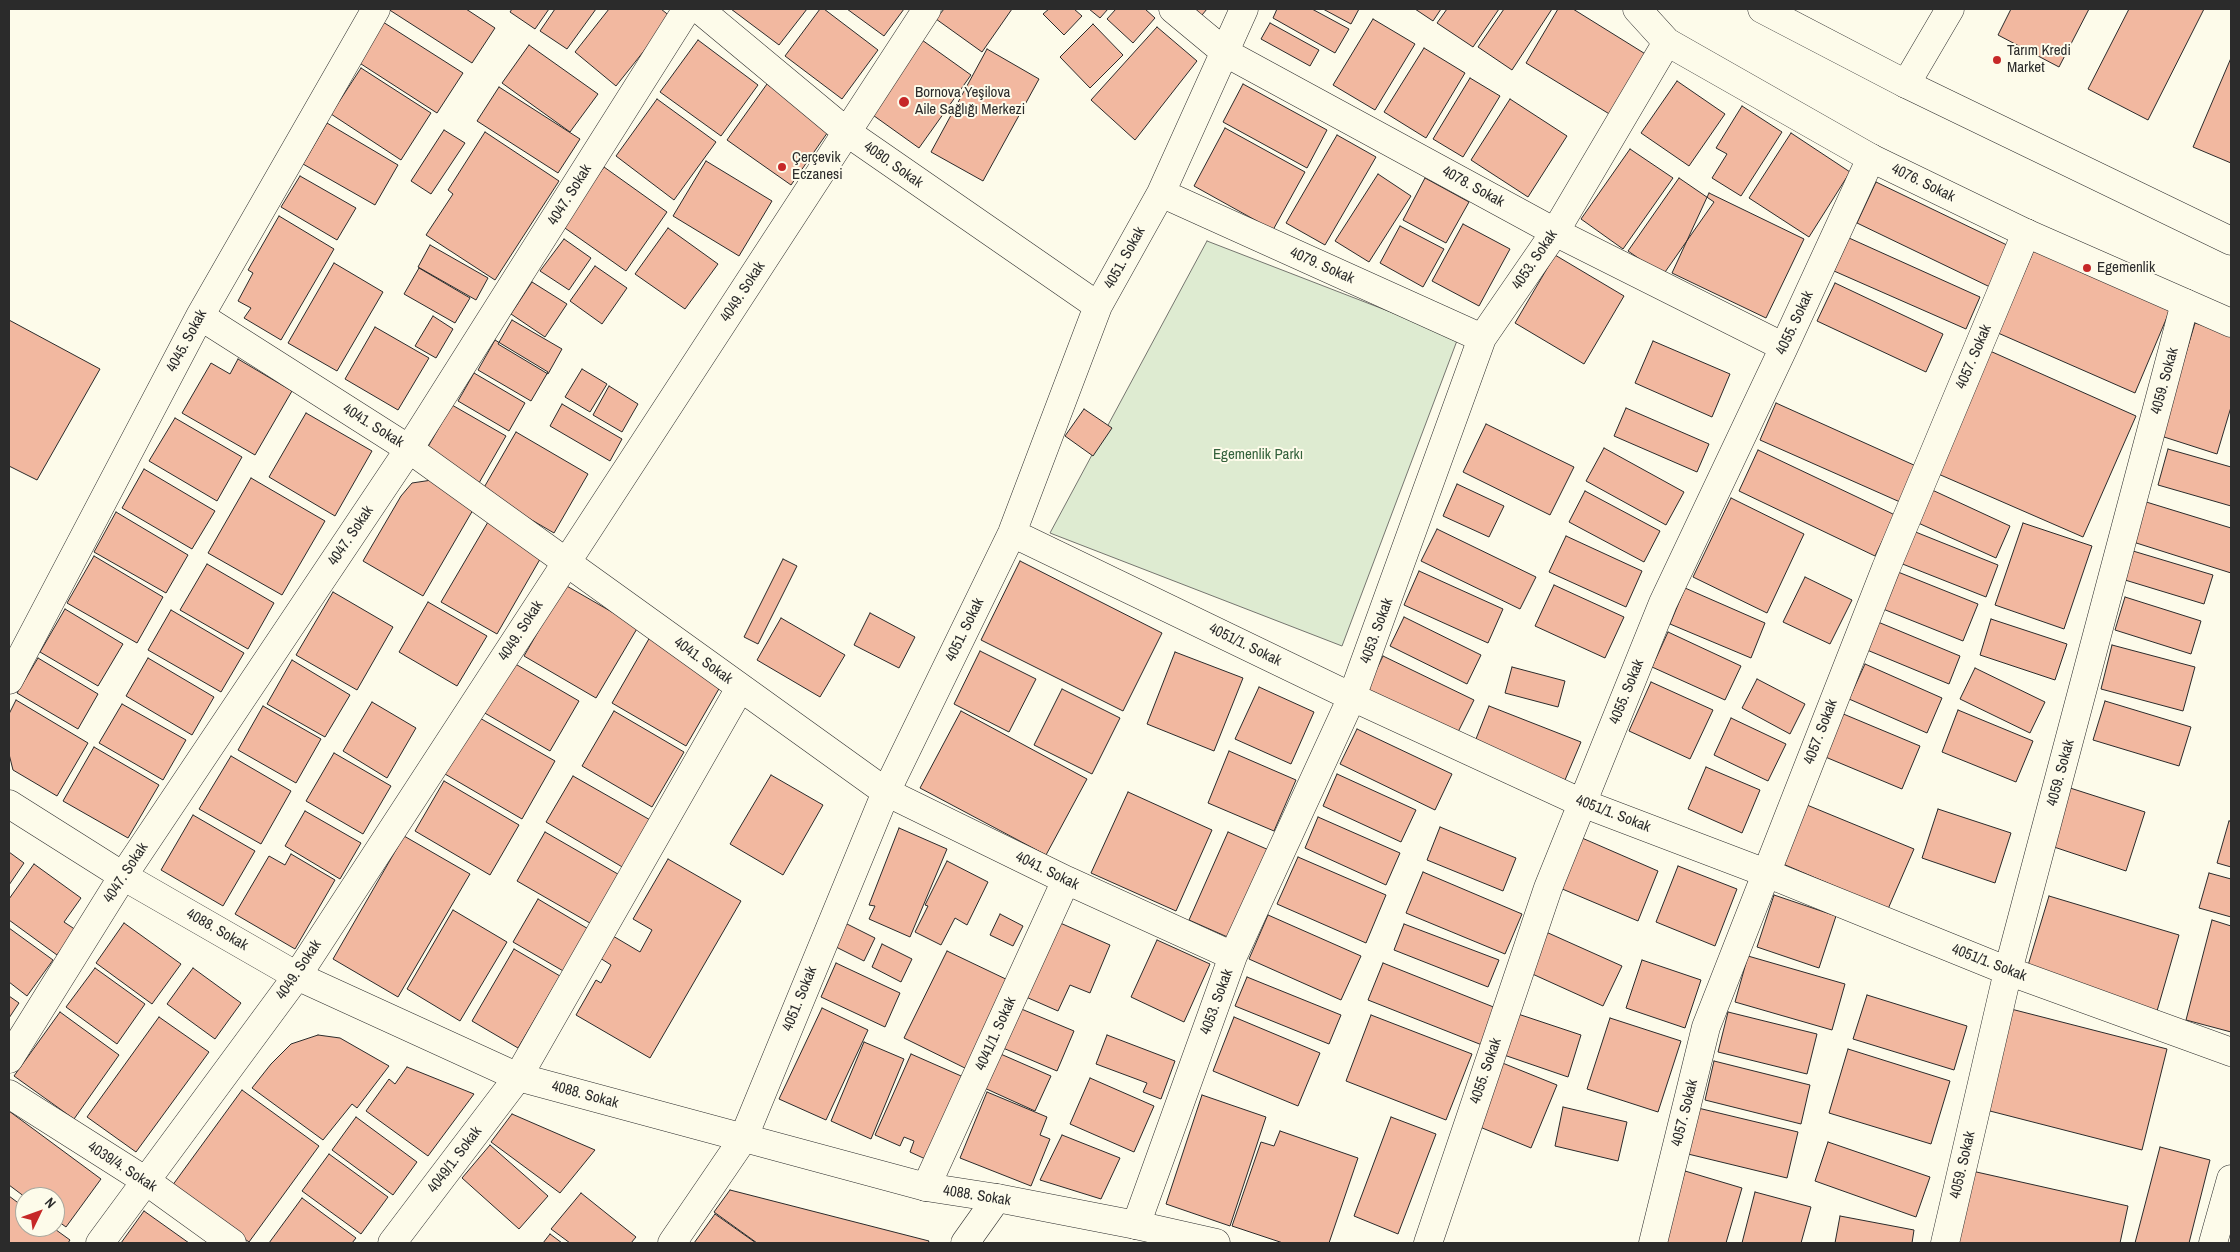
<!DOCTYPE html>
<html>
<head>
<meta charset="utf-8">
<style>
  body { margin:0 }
  #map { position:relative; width:2240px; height:1252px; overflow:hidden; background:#fdfbea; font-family:"Archivo Narrow",sans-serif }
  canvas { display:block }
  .frame { position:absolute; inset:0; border:10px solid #2b2b2b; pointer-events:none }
  .north { position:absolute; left:15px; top:1187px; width:50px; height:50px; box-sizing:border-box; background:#fdfbea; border:1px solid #a9a89e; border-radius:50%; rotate:48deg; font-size:14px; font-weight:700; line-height:20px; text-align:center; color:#2b2b2b }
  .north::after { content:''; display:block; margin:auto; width:18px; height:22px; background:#c62828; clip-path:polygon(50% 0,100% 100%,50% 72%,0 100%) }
</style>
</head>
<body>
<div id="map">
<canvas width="2240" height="1252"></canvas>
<div class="frame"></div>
<div class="north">N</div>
</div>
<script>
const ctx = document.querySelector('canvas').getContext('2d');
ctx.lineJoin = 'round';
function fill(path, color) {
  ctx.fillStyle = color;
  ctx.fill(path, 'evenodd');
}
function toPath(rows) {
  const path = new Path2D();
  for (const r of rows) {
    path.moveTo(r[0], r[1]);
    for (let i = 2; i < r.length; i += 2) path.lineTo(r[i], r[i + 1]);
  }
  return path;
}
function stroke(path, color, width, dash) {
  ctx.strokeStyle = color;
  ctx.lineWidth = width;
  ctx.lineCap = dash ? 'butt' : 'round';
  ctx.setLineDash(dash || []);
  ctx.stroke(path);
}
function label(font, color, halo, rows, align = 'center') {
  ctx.font = font + ' "Archivo Narrow",sans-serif';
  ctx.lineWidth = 4;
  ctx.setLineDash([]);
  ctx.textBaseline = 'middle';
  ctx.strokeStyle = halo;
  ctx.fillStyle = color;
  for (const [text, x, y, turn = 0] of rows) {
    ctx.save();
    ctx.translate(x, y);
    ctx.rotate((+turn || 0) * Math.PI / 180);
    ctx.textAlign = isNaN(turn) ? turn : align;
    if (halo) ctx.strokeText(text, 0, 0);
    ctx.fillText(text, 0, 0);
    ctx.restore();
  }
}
const green = toPath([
  [1207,241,1458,338,1342,646,1050,533,1207,241]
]);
const building = toPath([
  [388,9,466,9,495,28,472,63,388,9],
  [512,9,549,9,535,29,510,12,512,9],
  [555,9,596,9,567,49,540,31,555,9],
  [609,9,661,9,671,17,616,86,575,52,609,9],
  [731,9,807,9,779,45,731,9],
  [820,9,824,9,878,50,842,99,785,56,820,9],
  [847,9,904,9,884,36,847,9],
  [944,9,1012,9,982,52,936,19,944,9],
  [1049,9,1074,9,1082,16,1064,35,1043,14,1049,9],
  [1089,9,1108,9,1100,18,1089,9],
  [1116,9,1145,9,1155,18,1133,43,1107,19,1116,9],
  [1195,9,1207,9,1202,15,1195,9],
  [1277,9,1312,9,1349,29,1335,53,1273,18,1277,9],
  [1323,9,1359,9,1351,24,1323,9],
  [1415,9,1441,9,1433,21,1415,9],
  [1447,9,1499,9,1473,47,1437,23,1447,9],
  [1504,9,1552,9,1512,70,1478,47,1504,9],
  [1558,9,1573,9,1647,55,1611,115,1526,63,1558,9],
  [2011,9,2089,9,2059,67,1998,35,2011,9],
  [2129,9,2204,9,2148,120,2088,89,2129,9],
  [1373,19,1415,44,1375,110,1333,85,1373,19],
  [383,22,463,73,437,113,358,62,383,22],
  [1270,23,1319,50,1310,66,1261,39,1270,23],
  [1093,24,1123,55,1090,88,1060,57,1093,24],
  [1157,27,1197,61,1135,140,1091,100,1157,27],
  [698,40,758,85,721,136,660,92,698,40],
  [922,40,971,75,919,148,870,113,922,40],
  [529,45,598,94,570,132,502,83,529,45],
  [1424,48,1465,73,1426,138,1384,112,1424,48],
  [987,49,1039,79,983,181,931,152,987,49],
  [2231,58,2231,163,2193,147,2231,58],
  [361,68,431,113,401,160,331,114,361,68],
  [1470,78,1500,96,1463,157,1433,139,1470,78],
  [1677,81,1725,114,1689,166,1641,133,1677,81],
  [767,84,830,129,791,185,727,140,767,84],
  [1243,84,1327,130,1307,168,1223,122,1243,84],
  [499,87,580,139,558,173,477,121,499,87],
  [657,99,716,142,674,200,616,156,657,99],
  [1510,99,1567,136,1528,197,1471,160,1510,99],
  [1742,106,1782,132,1741,196,1712,178,1727,154,1716,148,1742,106],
  [327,123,398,165,375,205,303,164,327,123],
  [1225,128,1305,172,1273,230,1194,186,1225,128],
  [444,130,465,143,431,194,411,181,444,130],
  [485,132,559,181,495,280,426,235,453,194,448,190,485,132],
  [1791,133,1850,172,1809,237,1749,198,1791,133],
  [1337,135,1376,157,1325,245,1286,223,1337,135],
  [1630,149,1673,178,1623,249,1581,219,1630,149],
  [706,161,772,201,739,256,673,216,706,161],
  [604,167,667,212,626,271,562,226,604,167],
  [1378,174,1411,196,1369,262,1335,241,1378,174],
  [300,176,356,208,337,240,281,207,300,176],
  [1425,178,1469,202,1446,243,1403,220,1425,178],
  [1679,178,1714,202,1663,275,1628,251,1679,178],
  [1876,182,2009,246,1990,287,1857,223,1876,182],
  [1709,193,1804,239,1766,318,1672,273,1709,193],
  [279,216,334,249,281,340,244,318,251,308,238,301,253,273,248,270,279,216],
  [1463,224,1510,249,1479,306,1432,281,1463,224],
  [1400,226,1444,249,1423,287,1380,263,1400,226],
  [668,228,718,264,685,309,635,274,668,228],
  [1849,238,1980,297,1966,329,1834,271,1849,238],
  [564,239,591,258,569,290,540,271,564,239],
  [430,245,488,278,476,300,418,267,430,245],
  [2034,250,2170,310,2135,393,1998,333,2034,250],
  [1555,255,1624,296,1584,364,1515,323,1555,255],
  [334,263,383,292,337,371,288,343,334,263],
  [595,266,627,288,602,324,570,301,595,266],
  [419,268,470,298,455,323,404,294,419,268],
  [532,282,567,304,545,337,511,314,532,282],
  [1835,283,1943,334,1926,372,1817,321,1835,283],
  [433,316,453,329,436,358,415,346,433,316],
  [9,320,100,369,37,480,9,466,9,320],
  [512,320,562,349,548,374,498,344,512,320],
  [2195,323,2231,334,2231,407,2217,454,2161,436,2195,323],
  [375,327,429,358,398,410,345,379,375,327],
  [495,340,548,372,531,401,478,370,495,340],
  [1653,341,1730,374,1712,417,1635,383,1653,341],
  [1990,351,2136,416,2083,537,1936,473,1990,351],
  [238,359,292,391,255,455,182,413,211,363,230,374,238,359],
  [582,369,607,384,590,412,565,397,582,369],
  [474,373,525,403,509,431,458,401,474,373],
  [609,386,638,404,622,432,593,415,609,386],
  [1776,403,1916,466,1900,502,1760,440,1776,403],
  [562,404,622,439,610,461,550,426,562,404],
  [452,405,506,436,479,483,425,452,452,405],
  [1626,408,1709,444,1697,472,1614,436,1626,408],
  [1084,409,1112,428,1093,456,1065,436,1084,409],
  [306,413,372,451,335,516,269,477,306,413],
  [175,418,242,457,217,501,149,461,175,418],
  [1486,424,1574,467,1550,515,1463,472,1486,424],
  [516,432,588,474,554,533,482,491,516,432],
  [1604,448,1684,492,1666,525,1586,481,1604,448],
  [2168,449,2231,467,2231,506,2158,485,2168,449],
  [1758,450,1895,515,1875,556,1739,491,1758,450],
  [144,469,215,511,192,549,122,508,144,469],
  [251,478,325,521,282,595,208,553,251,478],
  [432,480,477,503,423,596,363,561,401,496,412,483,432,480],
  [1457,484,1504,506,1489,537,1443,516,1457,484],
  [1930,489,2010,526,1996,558,1916,522,1930,489],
  [1585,491,1660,531,1644,562,1569,522,1585,491],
  [1731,498,1804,534,1767,613,1693,577,1731,498],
  [2143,501,2231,528,2231,573,2130,541,2143,501],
  [116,512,188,555,166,593,94,552,116,512],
  [488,522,543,554,497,634,441,602,488,522],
  [2023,523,2092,546,2064,629,1995,605,2023,523],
  [1437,529,1536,577,1520,609,1421,561,1437,529],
  [1913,531,1998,565,1986,597,1900,563,1913,531],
  [1566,536,1642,571,1626,607,1549,572,1566,536],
  [2133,551,2213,575,2204,604,2125,580,2133,551],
  [94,556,163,597,137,643,67,603,94,556],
  [783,559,797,566,758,644,744,637,783,559],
  [1020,561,1162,633,1123,711,981,640,1020,561],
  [207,564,274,603,248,649,180,610,207,564],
  [1419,571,1503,609,1488,643,1404,605,1419,571],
  [1898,572,1978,604,1963,641,1883,609,1898,572],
  [1805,577,1852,600,1830,644,1783,622,1805,577],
  [565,585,638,627,596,698,524,656,565,585],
  [1554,585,1624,617,1605,658,1535,626,1554,585],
  [1685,588,1765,623,1751,658,1670,624,1685,588],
  [333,592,393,627,357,690,296,655,333,592],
  [2125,597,2201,621,2191,654,2115,630,2125,597],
  [428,602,487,636,457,686,399,652,428,602],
  [65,609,123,644,98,686,40,652,65,609],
  [171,610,244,653,221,692,148,650,171,610],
  [870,613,915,637,899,668,854,645,870,613],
  [1404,617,1481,655,1467,684,1390,646,1404,617],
  [781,618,845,655,820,697,757,660,781,618],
  [1991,619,2067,644,2055,680,1980,655,1991,619],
  [1878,622,1960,656,1949,684,1867,650,1878,622],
  [1668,632,1741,666,1725,700,1652,667,1668,632],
  [650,637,724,680,686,746,612,703,650,637],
  [2112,645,2195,667,2183,711,2101,689,2112,645],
  [980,651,1036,679,1009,732,954,704,980,651],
  [1175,652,1243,678,1214,751,1147,724,1175,652],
  [1383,656,1474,700,1457,734,1366,691,1383,656],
  [38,658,98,694,78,729,17,693,38,658],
  [148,658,214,697,192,735,126,696,148,658],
  [292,660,350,695,325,737,267,704,292,660],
  [512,662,579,701,550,751,483,712,512,662],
  [1865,664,1942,698,1927,733,1849,699,1865,664],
  [1512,667,1565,681,1558,707,1505,693,1512,667],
  [1975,668,2045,702,2030,733,1960,699,1975,668],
  [1757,679,1805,704,1790,734,1742,708,1757,679],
  [1651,682,1713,710,1690,759,1629,731,1651,682],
  [1259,687,1314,712,1291,764,1235,739,1259,687],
  [1062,689,1120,718,1092,774,1034,745,1062,689],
  [16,700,88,743,57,796,13,770,9,754,9,714,16,700],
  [2105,701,2191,727,2179,766,2093,740,2105,701],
  [372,702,416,728,387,778,343,751,372,702],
  [122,704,186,740,163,780,99,743,122,704],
  [263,706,321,739,296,783,238,750,263,706],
  [1489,706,1581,742,1565,780,1474,744,1489,706],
  [1958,710,2033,741,2016,782,1942,752,1958,710],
  [614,711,684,752,652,807,582,766,614,711],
  [961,711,1087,779,1046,855,920,788,961,711],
  [1841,713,1920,746,1902,789,1823,756,1841,713],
  [478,717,555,761,522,819,445,774,478,717],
  [1731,718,1786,744,1768,781,1714,755,1731,718],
  [1357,729,1452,774,1435,810,1340,764,1357,729],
  [94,747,159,785,128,838,63,801,94,747],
  [1229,751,1296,780,1274,831,1208,803,1229,751],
  [334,753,391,786,363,834,306,801,334,753],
  [231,756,291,791,261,844,199,809,231,756],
  [1706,767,1760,790,1742,833,1688,809,1706,767],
  [1337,774,1416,810,1401,842,1323,806,1337,774],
  [771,775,823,805,783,875,730,844,771,775],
  [573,776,652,821,624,868,546,822,573,776],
  [444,781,519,825,490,875,415,831,444,781],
  [2067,787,2145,812,2126,871,2048,845,2067,787],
  [1128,792,1212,830,1176,911,1091,873,1128,792],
  [1807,805,1914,849,1888,909,1783,864,1807,805],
  [1938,809,2011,833,1995,883,1922,858,1938,809],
  [305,811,361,843,340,879,285,846,305,811],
  [193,815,255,851,223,906,161,870,193,815],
  [1318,817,1400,853,1386,885,1305,848,1318,817],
  [2229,821,2231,821,2231,867,2217,863,2229,821],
  [1440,827,1516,858,1503,891,1427,860,1440,827],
  [899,828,947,849,910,937,869,919,875,906,869,905,899,828],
  [545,832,623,877,595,926,517,881,545,832],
  [1228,832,1271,851,1232,939,1189,920,1228,832],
  [404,836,470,874,398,997,333,959,404,836],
  [1582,838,1658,871,1638,921,1560,888,1582,838],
  [9,852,24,863,9,885,9,852],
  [291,854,335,880,295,949,235,914,269,856,285,865,291,854],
  [1298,857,1386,895,1366,943,1277,904,1298,857],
  [668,859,741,901,650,1058,576,1015,596,980,601,983,611,965,600,958,613,936,640,952,652,930,633,919,668,859],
  [947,861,988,882,967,925,955,918,941,945,915,932,928,906,925,905,947,861],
  [34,864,81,898,64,922,76,930,57,955,9,920,9,899,34,864],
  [1678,866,1737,889,1715,946,1656,922,1678,866],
  [1423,872,1522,914,1505,954,1406,913,1423,872],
  [2209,873,2231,879,2231,917,2199,908,2209,873],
  [1774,895,1836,916,1819,968,1757,947,1774,895],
  [2049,896,2179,935,2157,1011,2026,972,2049,896],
  [538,899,590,930,565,972,513,942,538,899],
  [453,910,507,942,460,1021,407,989,453,910],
  [1000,914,1023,926,1013,946,990,935,1000,914],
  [1268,915,1361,956,1341,1000,1249,959,1268,915],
  [2212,920,2231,926,2231,1032,2186,1020,2212,920],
  [1058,922,1110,945,1090,993,1070,985,1058,1011,1026,997,1058,922],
  [124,923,181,964,152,1004,96,963,124,923],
  [845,923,875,938,864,961,834,946,845,923],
  [1404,924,1499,960,1488,987,1394,950,1404,924],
  [9,928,53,960,27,996,9,982,9,928],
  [1546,932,1622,966,1603,1006,1528,972,1546,932],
  [1157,940,1210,964,1184,1022,1131,997,1157,940],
  [882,944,912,959,901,982,872,967,882,944],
  [514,949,560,976,518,1048,472,1021,514,949],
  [947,951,1012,982,973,1072,904,1038,947,951],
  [1748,956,1845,984,1832,1030,1735,1002,1748,956],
  [1642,960,1701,980,1685,1028,1626,1008,1642,960],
  [836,963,900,993,885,1027,821,997,836,963],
  [1383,963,1496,1008,1482,1045,1368,1000,1383,963],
  [95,968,145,1004,117,1044,66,1007,95,968],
  [193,968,241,1003,215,1039,167,1004,193,968],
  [1247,977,1341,1015,1329,1044,1235,1006,1247,977],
  [1867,995,1967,1026,1954,1070,1853,1039,1867,995],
  [9,996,19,1003,9,1018,9,996],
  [822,1008,868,1030,826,1120,779,1099,822,1008],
  [1019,1008,1074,1031,1057,1071,1003,1048,1019,1008],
  [2011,1009,2167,1049,2142,1150,1986,1110,2011,1009],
  [60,1012,119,1055,74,1119,14,1076,60,1012],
  [1728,1012,1817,1034,1807,1074,1718,1052,1728,1012],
  [1518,1014,1581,1035,1568,1077,1504,1055,1518,1014],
  [1371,1015,1472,1054,1446,1120,1346,1081,1371,1015],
  [159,1017,209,1052,136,1152,87,1117,159,1017],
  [1234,1017,1320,1053,1298,1106,1213,1071,1234,1017],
  [1610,1018,1681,1041,1658,1112,1587,1089,1610,1018],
  [318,1035,340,1038,389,1066,357,1108,352,1104,323,1140,252,1088,271,1064,291,1044,318,1035],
  [1107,1035,1175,1061,1161,1099,1143,1092,1147,1083,1096,1064,1107,1035],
  [864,1042,904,1059,871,1139,831,1121,864,1042],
  [1848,1049,1950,1081,1931,1144,1829,1113,1848,1049],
  [996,1052,1051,1076,1035,1111,980,1086,996,1052],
  [911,1054,968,1079,932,1162,910,1152,914,1141,904,1137,900,1146,875,1135,911,1054],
  [1714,1061,1810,1085,1801,1124,1705,1100,1714,1061],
  [1500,1062,1557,1085,1531,1148,1475,1125,1500,1062],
  [407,1067,474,1094,428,1156,366,1111,389,1079,395,1084,407,1067],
  [1090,1078,1154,1106,1134,1152,1070,1124,1090,1078],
  [242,1090,319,1146,249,1242,172,1186,242,1090],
  [987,1092,1047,1117,1040,1135,1050,1139,1031,1186,960,1158,987,1092],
  [1202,1095,1266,1117,1230,1226,1166,1204,1202,1095],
  [1563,1107,1627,1122,1618,1161,1555,1146,1563,1107],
  [1698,1108,1798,1132,1787,1178,1688,1154,1698,1108],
  [9,1111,101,1179,66,1227,55,1219,55,1197,25,1197,9,1185,9,1111],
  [512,1114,595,1150,560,1193,491,1142,512,1114],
  [356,1117,417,1162,393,1195,332,1150,356,1117],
  [1391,1117,1436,1134,1398,1234,1354,1216,1391,1117],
  [1280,1131,1358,1158,1329,1243,1283,1243,1232,1226,1261,1142,1274,1146,1280,1131],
  [1062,1135,1120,1158,1101,1199,1040,1180,1062,1135],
  [1828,1142,1930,1177,1916,1217,1815,1181,1828,1142],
  [490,1145,548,1196,519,1229,462,1178,490,1145],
  [2160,1147,2210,1160,2189,1243,2135,1243,2160,1147],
  [329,1154,388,1197,361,1234,302,1191,329,1154],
  [1685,1171,1742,1188,1726,1243,1664,1243,1685,1171],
  [1972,1171,2128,1206,2120,1243,1956,1243,1972,1171],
  [730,1190,929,1241,928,1243,757,1243,714,1212,730,1190],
  [1755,1192,1811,1207,1801,1243,1742,1243,1755,1192],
  [581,1193,636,1237,631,1243,570,1243,551,1229,581,1193],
  [9,1196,25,1208,25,1227,52,1227,70,1240,68,1243,9,1243,9,1196],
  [302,1198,356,1238,352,1243,269,1243,302,1198],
  [144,1211,189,1243,121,1243,144,1211],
  [715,1214,756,1243,694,1243,715,1214],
  [1840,1216,1914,1230,1912,1243,1835,1243,1840,1216],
  [550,1234,562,1243,543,1243,550,1234]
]);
const minor = toPath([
  [699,9,848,133,1098,306],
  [1173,9,1226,53,1555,232,1784,347],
  [1906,84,1950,9],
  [1161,193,1482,338],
  [200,316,409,449,886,792,1066,880,1233,956],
  [1012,533,1352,697,1582,803,1766,873,2008,971,2231,1052],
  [9,680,200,316,376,9],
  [9,1059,123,876,409,449,687,9],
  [9,1094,146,1181,232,1243],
  [926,1187,1066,880],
  [1136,1225,1233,956,1352,697,1482,338,1555,232,1667,42],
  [100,1243,297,976,927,9],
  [392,1243,518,1077,740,688],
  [672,1243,743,1139,886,792,1012,533,1098,306,1161,193,1244,9],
  [965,1243,997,1198],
  [1428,1243,1548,888,1663,603,1784,347,1871,158],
  [1653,1243,1706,1027,1886,568,2026,233],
  [1945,1243,2008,971,2185,303],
  [2213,1243,2231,1179]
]);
const tertiary = toPath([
  [9,804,123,876,297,976,518,1077,926,1187,997,1198,1136,1225,1216,1243]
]);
const secondary = toPath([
  [1637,9,1667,42,1871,158,2026,233,2231,323],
  [1762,9,1906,84,2231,241]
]);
const markers = [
  [1997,60,5,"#c62828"],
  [904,102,6,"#c62828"],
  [782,167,5,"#c62828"],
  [2087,268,5,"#c62828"]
];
const poiNames = [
  ["Tarım Kredi",2007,51],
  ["Market",2007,68],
  ["Bornova Yeşilova",915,93],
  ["Aile Sağlığı Merkezi",915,110],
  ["Çerçevik",792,158],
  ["Eczanesi",792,175],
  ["Egemenlik",2097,268]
];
const streetNames = [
  ["4080. Sokak",893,165,35],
  ["4076. Sokak",1923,183,26],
  ["4078. Sokak",1473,187,29],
  ["4047. Sokak",570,195,-58],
  ["4051. Sokak",1125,258,-61],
  ["4053. Sokak",1535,260,-56],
  ["4079. Sokak",1322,266,24],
  ["4049. Sokak",743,292,-57],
  ["4055. Sokak",1795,323,-65],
  ["4045. Sokak",187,341,-62],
  ["4057. Sokak",1974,357,-67],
  ["4059. Sokak",2165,381,-75],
  ["4041. Sokak",373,426,32],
  ["4047. Sokak",351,536,-56],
  ["4051. Sokak",965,630,-64],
  ["4049. Sokak",521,631,-57],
  ["4053. Sokak",1377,631,-70],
  ["4051/1. Sokak",1245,645,26],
  ["4041. Sokak",703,661,36],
  ["4055. Sokak",1627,692,-68],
  ["4057. Sokak",1821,732,-69],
  ["4059. Sokak",2061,773,-75],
  ["4051/1. Sokak",1613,814,21],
  ["4041. Sokak",1047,871,26],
  ["4047. Sokak",126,873,-57],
  ["4088. Sokak",217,930,30],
  ["4051/1. Sokak",1989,963,21],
  ["4049. Sokak",299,970,-56],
  ["4051. Sokak",800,999,-68],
  ["4053. Sokak",1217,1002,-70],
  ["4041/1. Sokak",996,1034,-66],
  ["4055. Sokak",1486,1071,-71],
  ["4088. Sokak",585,1095,15],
  ["4057. Sokak",1685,1113,-76],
  ["4049/1. Sokak",455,1160,-53],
  ["4059. Sokak",1963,1165,-77],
  ["4039/4. Sokak",122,1167,33],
  ["4088. Sokak",977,1196,9]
];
const parkNames = [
  ["Egemenlik Parkı",1258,455]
];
fill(green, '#deebd1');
stroke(green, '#74746e', 1);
fill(building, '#f2b8a0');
stroke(building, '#2b2b2b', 1);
stroke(minor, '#2b2b2b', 29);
stroke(tertiary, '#2b2b2b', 29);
stroke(secondary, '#2b2b2b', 29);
stroke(minor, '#fdfbea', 28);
stroke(tertiary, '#fdfbea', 28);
stroke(secondary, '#fdfbea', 28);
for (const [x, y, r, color] of markers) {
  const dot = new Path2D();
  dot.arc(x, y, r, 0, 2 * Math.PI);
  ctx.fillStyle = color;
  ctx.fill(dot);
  stroke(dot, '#fdfbea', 2);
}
label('15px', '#2b2b2b', '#fdfbea', poiNames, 'left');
label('15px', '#2b2b2b', '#fdfbea', streetNames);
label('15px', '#34623c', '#fdfbea', parkNames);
</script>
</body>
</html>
